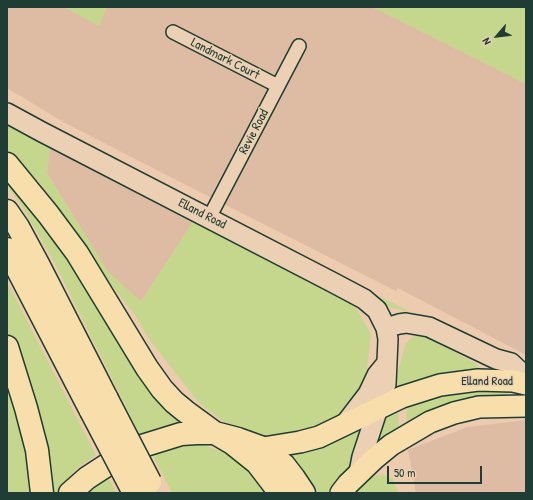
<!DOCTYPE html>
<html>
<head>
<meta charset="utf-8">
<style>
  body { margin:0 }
  #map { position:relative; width:533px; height:500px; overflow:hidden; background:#eccbaf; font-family:"Patrick Hand",sans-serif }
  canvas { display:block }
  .frame { position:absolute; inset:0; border:8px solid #1f3d34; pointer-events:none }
  .north { position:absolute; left:477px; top:16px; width:40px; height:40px; -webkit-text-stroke:3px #ecd0b3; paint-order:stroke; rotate:242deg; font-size:11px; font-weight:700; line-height:16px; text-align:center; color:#1f3d34 }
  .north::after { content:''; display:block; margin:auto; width:14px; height:18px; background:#1f3d34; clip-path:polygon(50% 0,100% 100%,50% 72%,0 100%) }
  .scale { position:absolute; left:387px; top:466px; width:95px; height:18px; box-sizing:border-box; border:2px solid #1f3d34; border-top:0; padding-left:5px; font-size:12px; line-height:14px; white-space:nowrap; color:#1f3d34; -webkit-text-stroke:3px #ecd0b3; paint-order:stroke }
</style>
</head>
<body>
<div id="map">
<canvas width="533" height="500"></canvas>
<div class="frame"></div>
<div class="north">N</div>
<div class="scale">50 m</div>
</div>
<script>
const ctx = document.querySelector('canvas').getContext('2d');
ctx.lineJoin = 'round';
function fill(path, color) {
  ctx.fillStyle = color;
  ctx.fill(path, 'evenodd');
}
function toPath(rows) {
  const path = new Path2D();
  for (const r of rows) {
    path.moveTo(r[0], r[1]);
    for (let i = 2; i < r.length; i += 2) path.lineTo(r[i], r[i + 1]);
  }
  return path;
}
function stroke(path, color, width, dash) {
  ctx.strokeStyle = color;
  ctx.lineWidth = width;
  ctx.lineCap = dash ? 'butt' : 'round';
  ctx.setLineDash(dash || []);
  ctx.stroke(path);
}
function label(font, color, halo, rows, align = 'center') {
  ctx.font = font + ' "Patrick Hand",sans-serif';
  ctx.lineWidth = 3;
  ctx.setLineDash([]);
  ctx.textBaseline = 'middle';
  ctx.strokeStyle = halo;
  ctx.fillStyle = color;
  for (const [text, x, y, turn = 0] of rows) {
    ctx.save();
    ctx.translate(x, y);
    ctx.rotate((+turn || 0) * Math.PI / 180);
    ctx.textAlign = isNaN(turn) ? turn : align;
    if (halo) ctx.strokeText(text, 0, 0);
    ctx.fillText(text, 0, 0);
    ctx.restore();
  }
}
const built = toPath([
  [7,7,64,7,99,25,107,7,372,7,526,84,526,355,398,288,396,291,188,186,65,123,7,88],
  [50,146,196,217,141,302,108,272,47,173],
  [526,420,526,493,416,493,408,450,467,427]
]);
const green = toPath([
  [64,7,107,7,99,26],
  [372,7,526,7,526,84],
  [7,124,17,130,50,146,47,173,108,272,141,302,196,217,253,247,355,306,371,334,365,385,351,408,327,426,292,437,267,437,233,429,199,403,149,339,135,315,103,274,40,183,7,149],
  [7,174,65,251,153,393,183,424,140,435,52,258,21,205,7,185],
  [7,282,96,455,78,467,56,493,45,493,27,396,7,335],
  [377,295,410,312,392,308,387,306],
  [414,336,427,337,475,363,483,372,400,388,395,383,406,343],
  [7,384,13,403,28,463,29,493,7,493],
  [451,388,508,391,508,395,506,397,407,426,406,402],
  [398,406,399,430,371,449,382,414],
  [369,423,354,463,330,493,313,493,282,450],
  [175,444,201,444,220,451,239,460,268,493,172,493,151,452],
  [106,473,116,493,80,493],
  [383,474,393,479,398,493,353,493,361,483,373,477]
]);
const street = toPath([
  [173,32,278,86],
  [209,218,299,46]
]);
const secondary = toPath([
  [7,113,42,132,332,282,364,299,377,310,386,328,388,339,386,384,362,457,359,472],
  [386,328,399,324,406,323,429,327,496,359,511,363,526,377],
  [345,424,368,394,377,375,386,364]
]);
const primary = toPath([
  [263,448,300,442,319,437,402,397,440,385,478,380,513,381,526,384],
  [341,493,348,484,374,459,391,445,430,422,454,413,479,407,526,406]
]);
const highway = toPath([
  [7,164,48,214,77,253,147,368,162,389,174,402,185,411,215,433,232,443,257,463,280,493],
  [7,211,18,227,38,264,107,399],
  [7,249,91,411],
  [7,347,26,408,37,450,42,493],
  [70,493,87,478,107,465,139,447,181,434,197,433,215,433,238,439,263,448,284,465,294,478,304,493]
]);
const highwayBridge = toPath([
  [107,399,150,482],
  [91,411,134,493]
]);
const streetNames = [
  ["Landmark Court",225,59,27],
  ["Revie Road",254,132,-62],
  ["Elland Road",202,214,27],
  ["Elland Road",487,382]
];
fill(built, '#debca3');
fill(green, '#c4d78c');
stroke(street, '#1f3d34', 16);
stroke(secondary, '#1f3d34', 22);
stroke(primary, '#1f3d34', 24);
stroke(highway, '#1f3d34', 25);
stroke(street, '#ecd0b3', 13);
stroke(secondary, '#ecd0b3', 19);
stroke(primary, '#f8deab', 21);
stroke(highway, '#f8deab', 22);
stroke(highwayBridge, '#1f3d34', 25, []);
stroke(highwayBridge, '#f8deab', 22);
label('13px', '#1f3d34', '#ecd0b3', streetNames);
</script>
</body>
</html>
